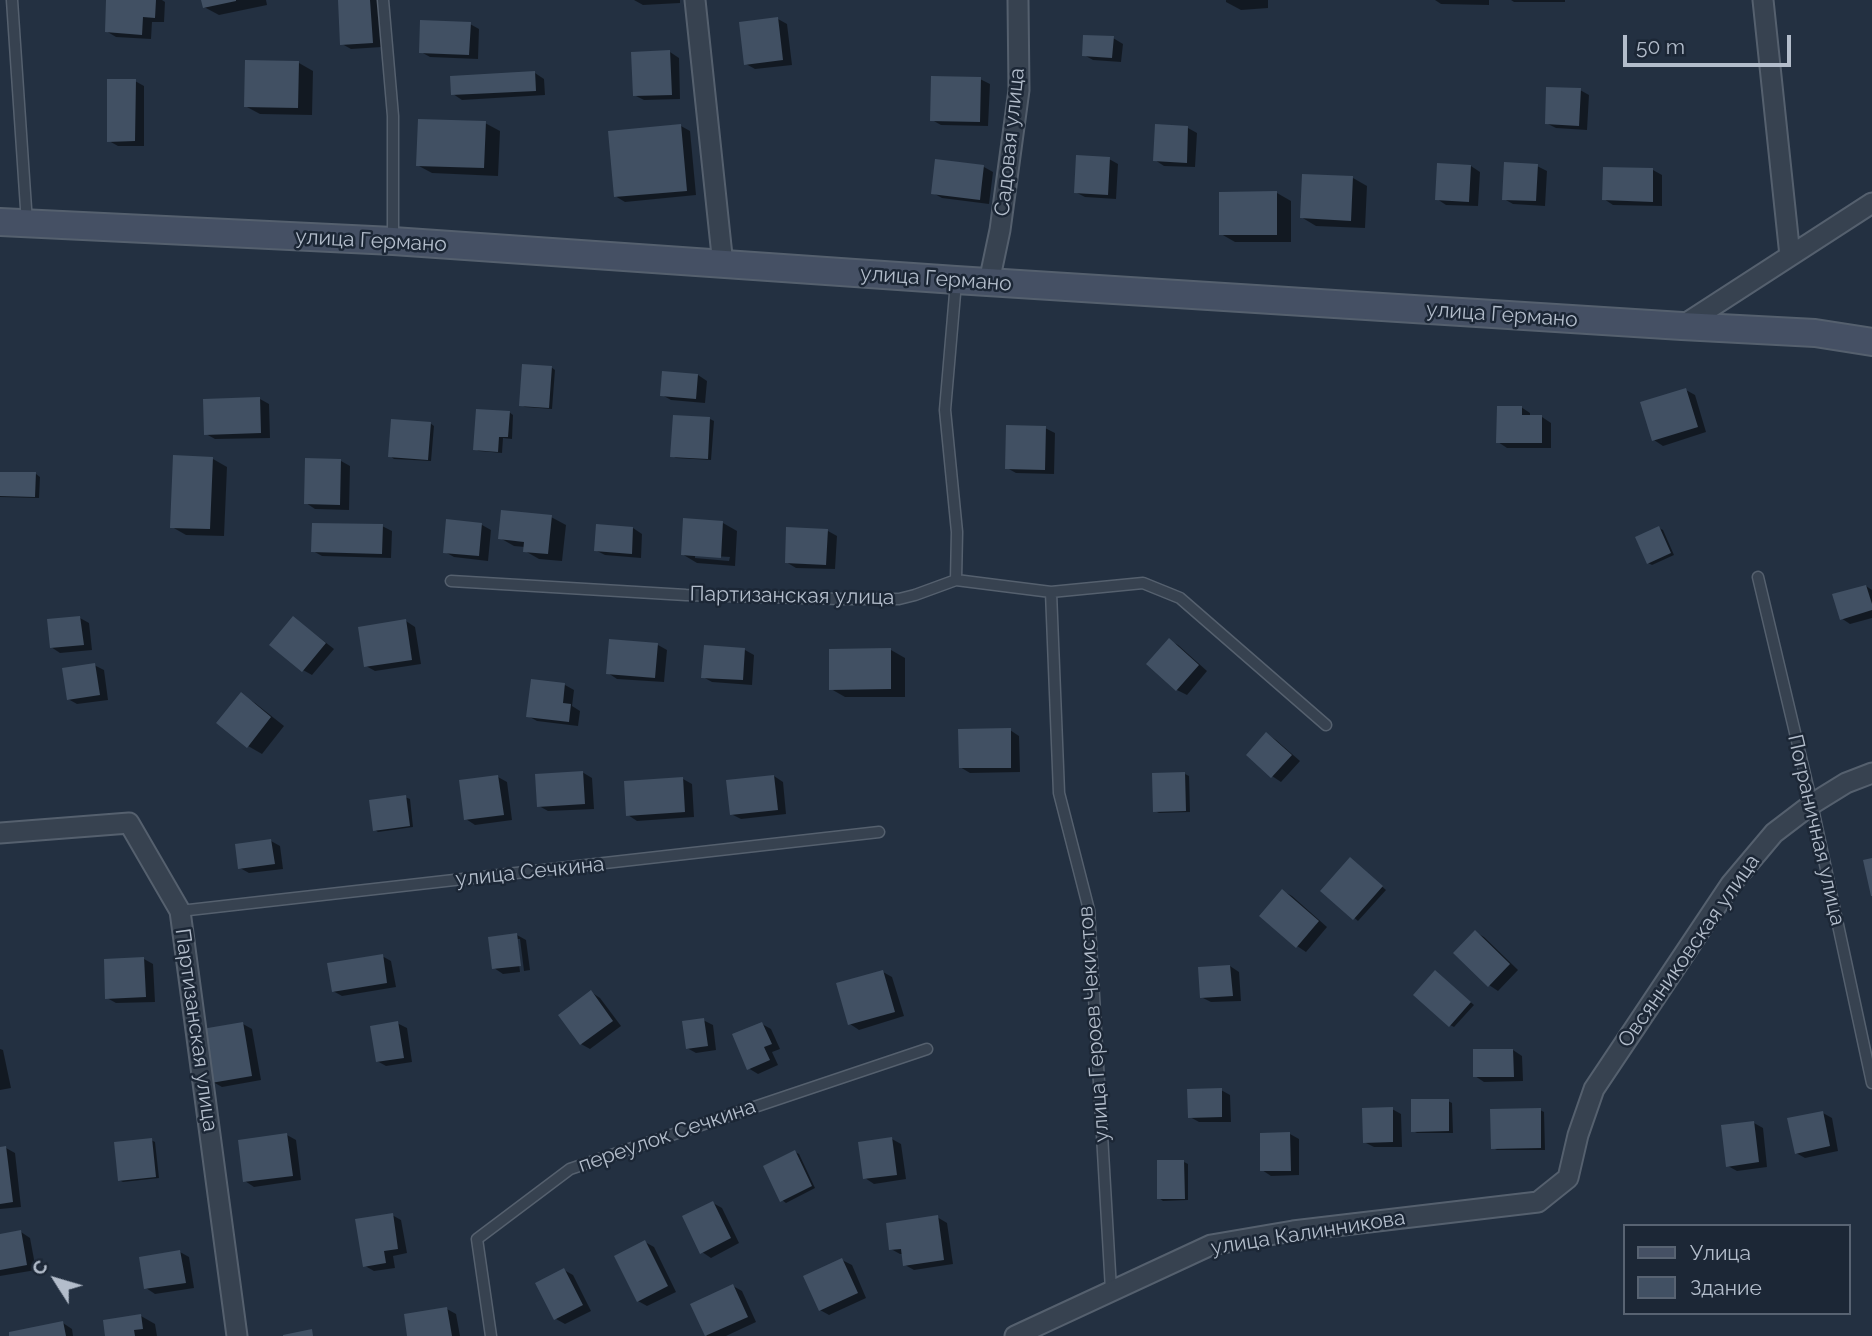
<!DOCTYPE html>
<html>
<head>
<meta charset="utf-8">
<style>
  body { margin:0 }
  #map { position:relative; width:1872px; height:1336px; overflow:hidden; background:#233041; font-family:Raleway,sans-serif }
  canvas { display:block }
  .legend { position:absolute; left:1623px; top:1224px; width:228px; height:91px; box-sizing:border-box; background:#1c2736; border:2px solid #586372; margin:0; padding:9px 12px; list-style:none; font-size:21px; color:#b3bdcb }
  .legend li { display:flex; align-items:center; gap:14px; height:35px }
  .legend b { width:35px; border:2px solid #586372 }
  .north { position:absolute; left:21px; top:1245px; width:70px; height:70px; -webkit-text-stroke:5px #1c2736; paint-order:stroke; rotate:307deg; font-size:19px; font-weight:700; line-height:28px; text-align:center; color:#b3bdcb }
  .north::after { content:''; display:block; margin:auto; width:24px; height:32px; background:#b3bdcb; clip-path:polygon(50% 0,100% 100%,50% 72%,0 100%) }
  .scale { position:absolute; left:1623px; top:35px; width:168px; height:32px; box-sizing:border-box; border:4px solid #b3bdcb; border-top:0; padding-left:9px; font-size:21px; line-height:24px; white-space:nowrap; color:#b3bdcb; -webkit-text-stroke:5px #1c2736; paint-order:stroke }
</style>
</head>
<body>
<div id="map">
<canvas width="1872" height="1336"></canvas>
<ul class="legend">
<li><b style="height:9px;background:#455064"></b>Улица</li>
<li><b style="height:19px;background:#415063"></b>Здание</li>
</ul>
<div class="north">С</div>
<div class="scale">50 m</div>
</div>
<script>
const ctx = document.querySelector('canvas').getContext('2d');
ctx.lineJoin = 'round';
function fill(path, color) {
  ctx.fillStyle = color;
  ctx.fill(path, 'evenodd');
}
function toPath(rows) {
  const path = new Path2D();
  for (const r of rows) {
    path.moveTo(r[0], r[1]);
    for (let i = 2; i < r.length; i += 2) path.lineTo(r[i], r[i + 1]);
  }
  return path;
}
function stroke(path, color, width, dash) {
  ctx.strokeStyle = color;
  ctx.lineWidth = width;
  ctx.lineCap = dash ? 'butt' : 'round';
  ctx.setLineDash(dash || []);
  ctx.stroke(path);
}
function label(font, color, halo, rows, align = 'center') {
  ctx.font = font + ' Raleway,sans-serif';
  ctx.lineWidth = 5;
  ctx.setLineDash([]);
  ctx.textBaseline = 'middle';
  ctx.strokeStyle = halo;
  ctx.fillStyle = color;
  for (const [text, x, y, turn = 0] of rows) {
    ctx.save();
    ctx.translate(x, y);
    ctx.rotate((+turn || 0) * Math.PI / 180);
    ctx.textAlign = isNaN(turn) ? turn : align;
    if (halo) ctx.strokeText(text, 0, 0);
    ctx.fillText(text, 0, 0);
    ctx.restore();
  }
}
const shadow = toPath([
  [108,0,162,0,165,2,164,22,152,22,151,39,116,37,106,31],
  [203,0,266,0,267,5,219,15,204,7],
  [339,0,379,0,382,47,351,49,342,44],
  [634,0,680,0,680,3,643,5],
  [1226,0,1268,0,1268,8,1241,10,1226,2],
  [1435,0,1489,0,1489,5,1441,4],
  [1511,0,1565,0,1565,2,1514,2],
  [778,19,787,24,792,65,755,69,746,64],
  [470,24,479,29,478,59,430,57,421,52],
  [1113,38,1123,44,1121,62,1093,60,1084,55],
  [670,52,679,58,680,99,644,100,634,95],
  [246,62,299,63,313,71,312,115,260,114,245,106],
  [535,73,544,79,545,95,462,100,453,94],
  [980,79,990,84,988,126,941,125,932,120],
  [135,81,144,86,144,146,118,146,109,141],
  [1580,90,1589,95,1587,130,1556,128,1546,123],
  [485,123,500,131,498,176,432,173,417,165],
  [681,126,690,131,696,195,625,202,615,196],
  [1156,126,1188,128,1197,133,1195,167,1164,166,1155,160],
  [1109,159,1118,164,1116,199,1085,197,1075,192],
  [1471,166,1480,172,1478,206,1446,205,1437,199],
  [1537,166,1547,171,1545,206,1513,204,1504,199],
  [984,167,993,172,989,204,942,198,933,193],
  [1653,170,1662,175,1662,206,1613,205,1604,199],
  [1353,178,1367,186,1365,228,1316,226,1301,217],
  [1277,193,1291,201,1291,242,1235,242,1221,234],
  [551,367,555,370,552,409,525,407,521,405],
  [698,375,707,381,705,403,671,400,662,395],
  [1686,390,1695,395,1706,432,1663,446,1654,440],
  [260,399,269,404,270,438,215,439,206,434],
  [1521,407,1530,413,1530,417,1542,417,1551,423,1551,448,1507,448,1498,442],
  [509,412,513,415,512,439,503,438,502,453,479,451,475,449],
  [710,419,714,421,711,460,676,458,672,456],
  [430,423,434,426,431,461,394,459,390,456],
  [1045,428,1055,433,1054,474,1016,473,1007,468],
  [213,459,227,467,224,536,186,535,172,527],
  [341,461,350,466,349,510,315,509,306,503],
  [0,473,36,474,40,477,39,498,0,497],
  [551,517,566,525,562,561,539,559,525,551,525,547,514,546,500,538],
  [448,521,482,525,491,530,488,561,454,557,445,552],
  [723,523,737,531,735,566,697,563,682,554],
  [695,555,730,557,729,561,695,558],
  [382,526,392,531,391,558,322,556,313,551],
  [633,528,642,534,641,558,605,555,595,550],
  [1659,528,1663,530,1674,555,1652,565,1648,563],
  [828,531,837,536,835,569,796,568,786,562],
  [1866,586,1872,590,1872,618,1850,624,1841,618],
  [80,618,89,623,92,650,60,653,51,647],
  [293,618,302,624,334,649,312,675,303,670],
  [406,621,415,627,421,664,375,671,366,666],
  [1169,640,1178,645,1207,671,1187,695,1177,690,1148,664],
  [658,645,667,650,664,682,617,679,608,673],
  [705,647,745,650,754,655,752,685,712,682,703,677],
  [891,650,905,658,905,697,845,697,831,689],
  [94,665,104,670,108,700,77,704,68,699],
  [565,685,574,690,572,706,580,711,578,726,537,721,528,716],
  [241,695,255,703,284,726,262,754,248,746],
  [1010,730,1019,736,1020,772,970,773,960,767],
  [1267,734,1276,740,1300,761,1281,782,1272,776],
  [582,772,592,778,594,809,548,811,539,806],
  [1185,774,1189,776,1190,812,1159,813,1155,811],
  [774,776,783,782,786,814,741,819,731,814],
  [498,777,507,782,512,820,475,825,466,819],
  [683,779,692,784,694,817,637,821,628,815],
  [405,797,410,799,413,827,378,832,374,829],
  [271,841,280,846,283,869,249,873,240,868],
  [1354,862,1386,890,1358,921,1323,891],
  [1283,891,1292,896,1327,927,1306,952,1297,946],
  [1475,932,1484,937,1518,970,1498,991,1489,985],
  [517,935,526,940,530,970,524,971,520,939,516,939,520,972,503,974,494,968],
  [382,956,391,961,396,987,342,996,333,991],
  [144,959,153,964,155,1002,116,1003,107,998],
  [1230,966,1239,972,1241,1001,1211,1002,1201,997],
  [883,972,892,977,904,1016,859,1030,850,1024],
  [1439,975,1474,1005,1454,1027,1450,1025],
  [591,992,600,998,621,1026,590,1049,581,1044],
  [703,1020,713,1025,716,1050,696,1053,687,1048],
  [397,1023,407,1028,412,1062,386,1066,377,1061],
  [243,1024,252,1029,261,1080,222,1087,213,1082],
  [762,1024,771,1029,780,1049,772,1052,778,1065,758,1074,748,1068],
  [0,1049,3,1050,11,1088,0,1090],
  [1513,1050,1522,1056,1523,1081,1484,1082,1475,1076],
  [1221,1090,1230,1095,1231,1122,1199,1122,1190,1117],
  [1448,1101,1452,1103,1453,1133,1417,1133,1413,1131],
  [1392,1109,1401,1114,1402,1147,1374,1147,1364,1142],
  [1540,1110,1544,1112,1545,1150,1497,1150,1493,1148],
  [1823,1113,1832,1118,1838,1151,1805,1158,1796,1153],
  [1754,1123,1763,1128,1767,1167,1737,1171,1728,1166],
  [1290,1134,1299,1139,1299,1175,1271,1176,1262,1170],
  [287,1135,296,1140,301,1180,254,1187,245,1181],
  [892,1139,901,1144,906,1179,874,1184,865,1178],
  [151,1140,155,1142,159,1178,123,1182,119,1180],
  [6,1148,15,1153,21,1207,0,1209,0,1149],
  [795,1152,799,1154,815,1188,786,1203,782,1200],
  [1184,1162,1188,1164,1188,1200,1163,1201,1159,1198],
  [713,1203,722,1208,739,1243,711,1258,702,1252],
  [392,1215,401,1220,407,1253,393,1256,395,1268,374,1271,365,1266],
  [937,1217,947,1223,953,1264,914,1270,905,1265,903,1254,900,1254,891,1249],
  [21,1232,30,1238,36,1270,0,1276,0,1236],
  [645,1242,654,1247,676,1292,647,1306,638,1301],
  [180,1252,189,1257,194,1288,155,1294,146,1288],
  [842,1260,852,1265,866,1298,829,1315,820,1310],
  [564,1270,573,1275,591,1311,565,1324,556,1319],
  [733,1286,742,1291,756,1322,726,1336,707,1336,692,1304],
  [447,1309,456,1314,460,1336,409,1336],
  [141,1316,155,1324,157,1336,107,1336],
  [63,1323,72,1329,73,1336,11,1336]
]);
const building = toPath([
  [106,0,156,0,155,18,143,17,142,35,105,32],
  [201,0,236,0,236,1,203,8],
  [338,0,370,0,373,43,340,45],
  [778,17,783,60,744,65,739,22],
  [420,20,471,22,469,55,419,53],
  [1083,35,1114,36,1112,58,1082,56],
  [670,50,672,95,633,96,631,52],
  [245,60,299,61,298,108,244,107],
  [535,71,536,91,451,95,450,76],
  [931,76,981,77,980,122,930,121],
  [107,79,136,79,135,141,107,142],
  [1546,87,1581,88,1579,126,1545,124],
  [418,119,486,121,484,168,416,166],
  [681,124,687,191,614,197,608,131],
  [1155,124,1188,126,1187,163,1153,161],
  [1076,155,1110,157,1108,195,1074,193],
  [935,159,984,165,980,200,931,194],
  [1504,162,1538,164,1536,201,1502,200],
  [1437,163,1471,165,1469,202,1435,200],
  [1603,167,1653,168,1653,202,1602,200],
  [1302,174,1353,176,1351,221,1300,218],
  [1277,191,1277,235,1219,235,1219,192],
  [522,364,552,366,549,408,519,406],
  [662,371,698,374,696,399,660,396],
  [1686,388,1698,427,1652,441,1640,402],
  [260,397,261,433,204,435,203,399],
  [1497,406,1522,406,1522,415,1542,415,1542,443,1496,443],
  [476,409,510,411,508,437,499,437,498,452,473,450],
  [673,415,710,417,708,459,670,457],
  [391,419,431,422,428,460,388,457],
  [1006,425,1046,426,1045,470,1005,469],
  [173,455,213,457,210,529,170,528],
  [305,458,341,459,340,505,304,504],
  [0,472,36,472,35,497,0,496],
  [501,510,552,515,548,554,523,552,524,542,498,539],
  [683,518,723,521,721,558,681,555],
  [446,519,482,523,479,556,443,553],
  [312,523,383,524,382,554,311,552],
  [596,524,633,527,632,554,594,551],
  [1659,526,1671,553,1647,564,1635,537],
  [786,527,828,529,826,565,785,563],
  [1866,585,1872,604,1872,610,1840,620,1832,594],
  [80,616,84,645,50,648,47,619],
  [293,616,326,643,302,672,269,645],
  [406,619,412,660,364,667,358,627],
  [1169,638,1199,665,1176,691,1146,664],
  [609,639,658,643,655,678,606,674],
  [704,645,745,648,743,680,701,678],
  [891,648,891,689,829,690,829,649],
  [95,663,100,695,67,700,62,668],
  [531,679,565,683,563,703,571,704,569,722,526,717],
  [241,692,271,717,247,748,216,723],
  [1011,728,1011,768,959,768,958,729],
  [1266,732,1292,755,1271,778,1246,755],
  [583,771,585,804,537,807,535,774],
  [1185,772,1186,811,1153,812,1152,773],
  [498,775,504,815,464,820,459,780],
  [774,775,778,810,730,815,726,780],
  [683,777,685,812,626,816,624,781],
  [406,795,410,826,373,831,369,800],
  [271,839,275,864,238,869,235,844],
  [1350,857,1383,886,1353,920,1320,891],
  [1872,858,1872,896,1871,896,1863,860],
  [1282,889,1319,921,1296,948,1259,916],
  [1475,930,1510,964,1488,987,1453,953],
  [517,933,521,966,492,969,488,937],
  [383,954,387,983,332,992,327,963],
  [144,957,146,997,105,999,104,959],
  [1230,965,1233,996,1200,998,1198,967],
  [883,970,895,1012,848,1025,836,983],
  [1435,970,1471,1002,1449,1027,1413,995],
  [591,990,613,1021,580,1045,558,1015],
  [704,1018,708,1046,686,1049,682,1021],
  [398,1021,404,1058,376,1062,370,1026],
  [243,1022,252,1076,211,1083,202,1029],
  [762,1022,772,1044,764,1047,770,1060,747,1070,732,1034],
  [1473,1049,1513,1049,1514,1077,1473,1077],
  [1222,1088,1222,1117,1188,1118,1187,1089],
  [1411,1099,1449,1099,1449,1131,1411,1132],
  [1393,1107,1393,1142,1363,1143,1362,1108],
  [1541,1108,1541,1148,1491,1149,1490,1109],
  [1823,1111,1830,1146,1795,1154,1787,1118],
  [1754,1121,1759,1162,1726,1167,1721,1125],
  [1290,1132,1291,1171,1260,1171,1260,1133],
  [287,1133,293,1176,243,1182,238,1140],
  [892,1137,897,1175,863,1179,858,1142],
  [152,1138,156,1177,118,1181,114,1142],
  [6,1146,13,1202,0,1204,0,1147],
  [795,1150,812,1186,780,1202,763,1166],
  [1157,1160,1184,1160,1185,1199,1157,1199],
  [713,1201,731,1238,700,1254,682,1216],
  [393,1213,398,1249,384,1251,386,1263,363,1267,355,1219],
  [938,1215,944,1260,903,1266,901,1249,889,1250,886,1223],
  [21,1230,27,1265,0,1270,0,1234],
  [645,1240,668,1286,637,1302,614,1256],
  [180,1250,186,1283,144,1289,139,1257],
  [842,1258,858,1293,819,1311,803,1276],
  [564,1268,583,1305,554,1320,535,1283],
  [733,1284,748,1317,705,1336,690,1304],
  [447,1307,452,1336,407,1336,404,1314],
  [141,1314,143,1329,134,1330,135,1336,105,1336,103,1320],
  [63,1321,66,1336,9,1336,9,1332],
  [312,1329,313,1336,283,1336,283,1335]
]);
const lane = toPath([
  [12,0,27,223],
  [383,0,393,116,393,241],
  [1758,577,1812,804,1872,1083],
  [956,580,1051,592,1143,583,1180,598,1326,725],
  [451,581,686,595,842,599,899,599,915,595,956,580,957,532,945,410,956,282],
  [1051,592,1059,793,1089,910,1111,1290],
  [180,911,879,832],
  [491,1336,477,1239,570,1169,927,1049]
]);
const street = toPath([
  [695,0,723,265],
  [1763,0,1790,256],
  [989,282,1000,230,1019,90,1018,0],
  [1682,326,1872,203],
  [0,833,129,823,180,911,237,1336],
  [1015,1336,1211,1245,1293,1231,1538,1202,1568,1178,1578,1135,1594,1089,1731,884,1774,833,1812,804,1846,783,1872,773]
]);
const secondary = toPath([
  [0,222,393,241,956,280,1682,326,1815,333,1872,342]
]);
const streetNames = [
  ["Садовая улица",1010,142,-84],
  ["улица Германо",371,241,3],
  ["улица Германо",936,279,4],
  ["улица Германо",1502,315,4],
  ["Партизанская улица",792,596,1],
  ["Пограничная улица",1816,830,77],
  ["улица Сечкина",530,872,-6],
  ["Овсянниковская улица",1689,951,-55],
  ["улица Героев Чекистов",1094,1024,-94],
  ["Партизанская улица",196,1030,82],
  ["переулок Сечкина",667,1136,-19],
  ["улица Калинникова",1308,1233,-9]
];
fill(shadow, '#0007');
fill(building, '#415063');
stroke(lane, '#55606e', 13);
stroke(street, '#55606e', 23);
stroke(secondary, '#55606e', 30);
stroke(lane, '#374250', 10);
stroke(street, '#374250', 19);
stroke(secondary, '#455064', 26);
label('21px', '#b3bdcb', '#1c2736', streetNames);
</script>
</body>
</html>
